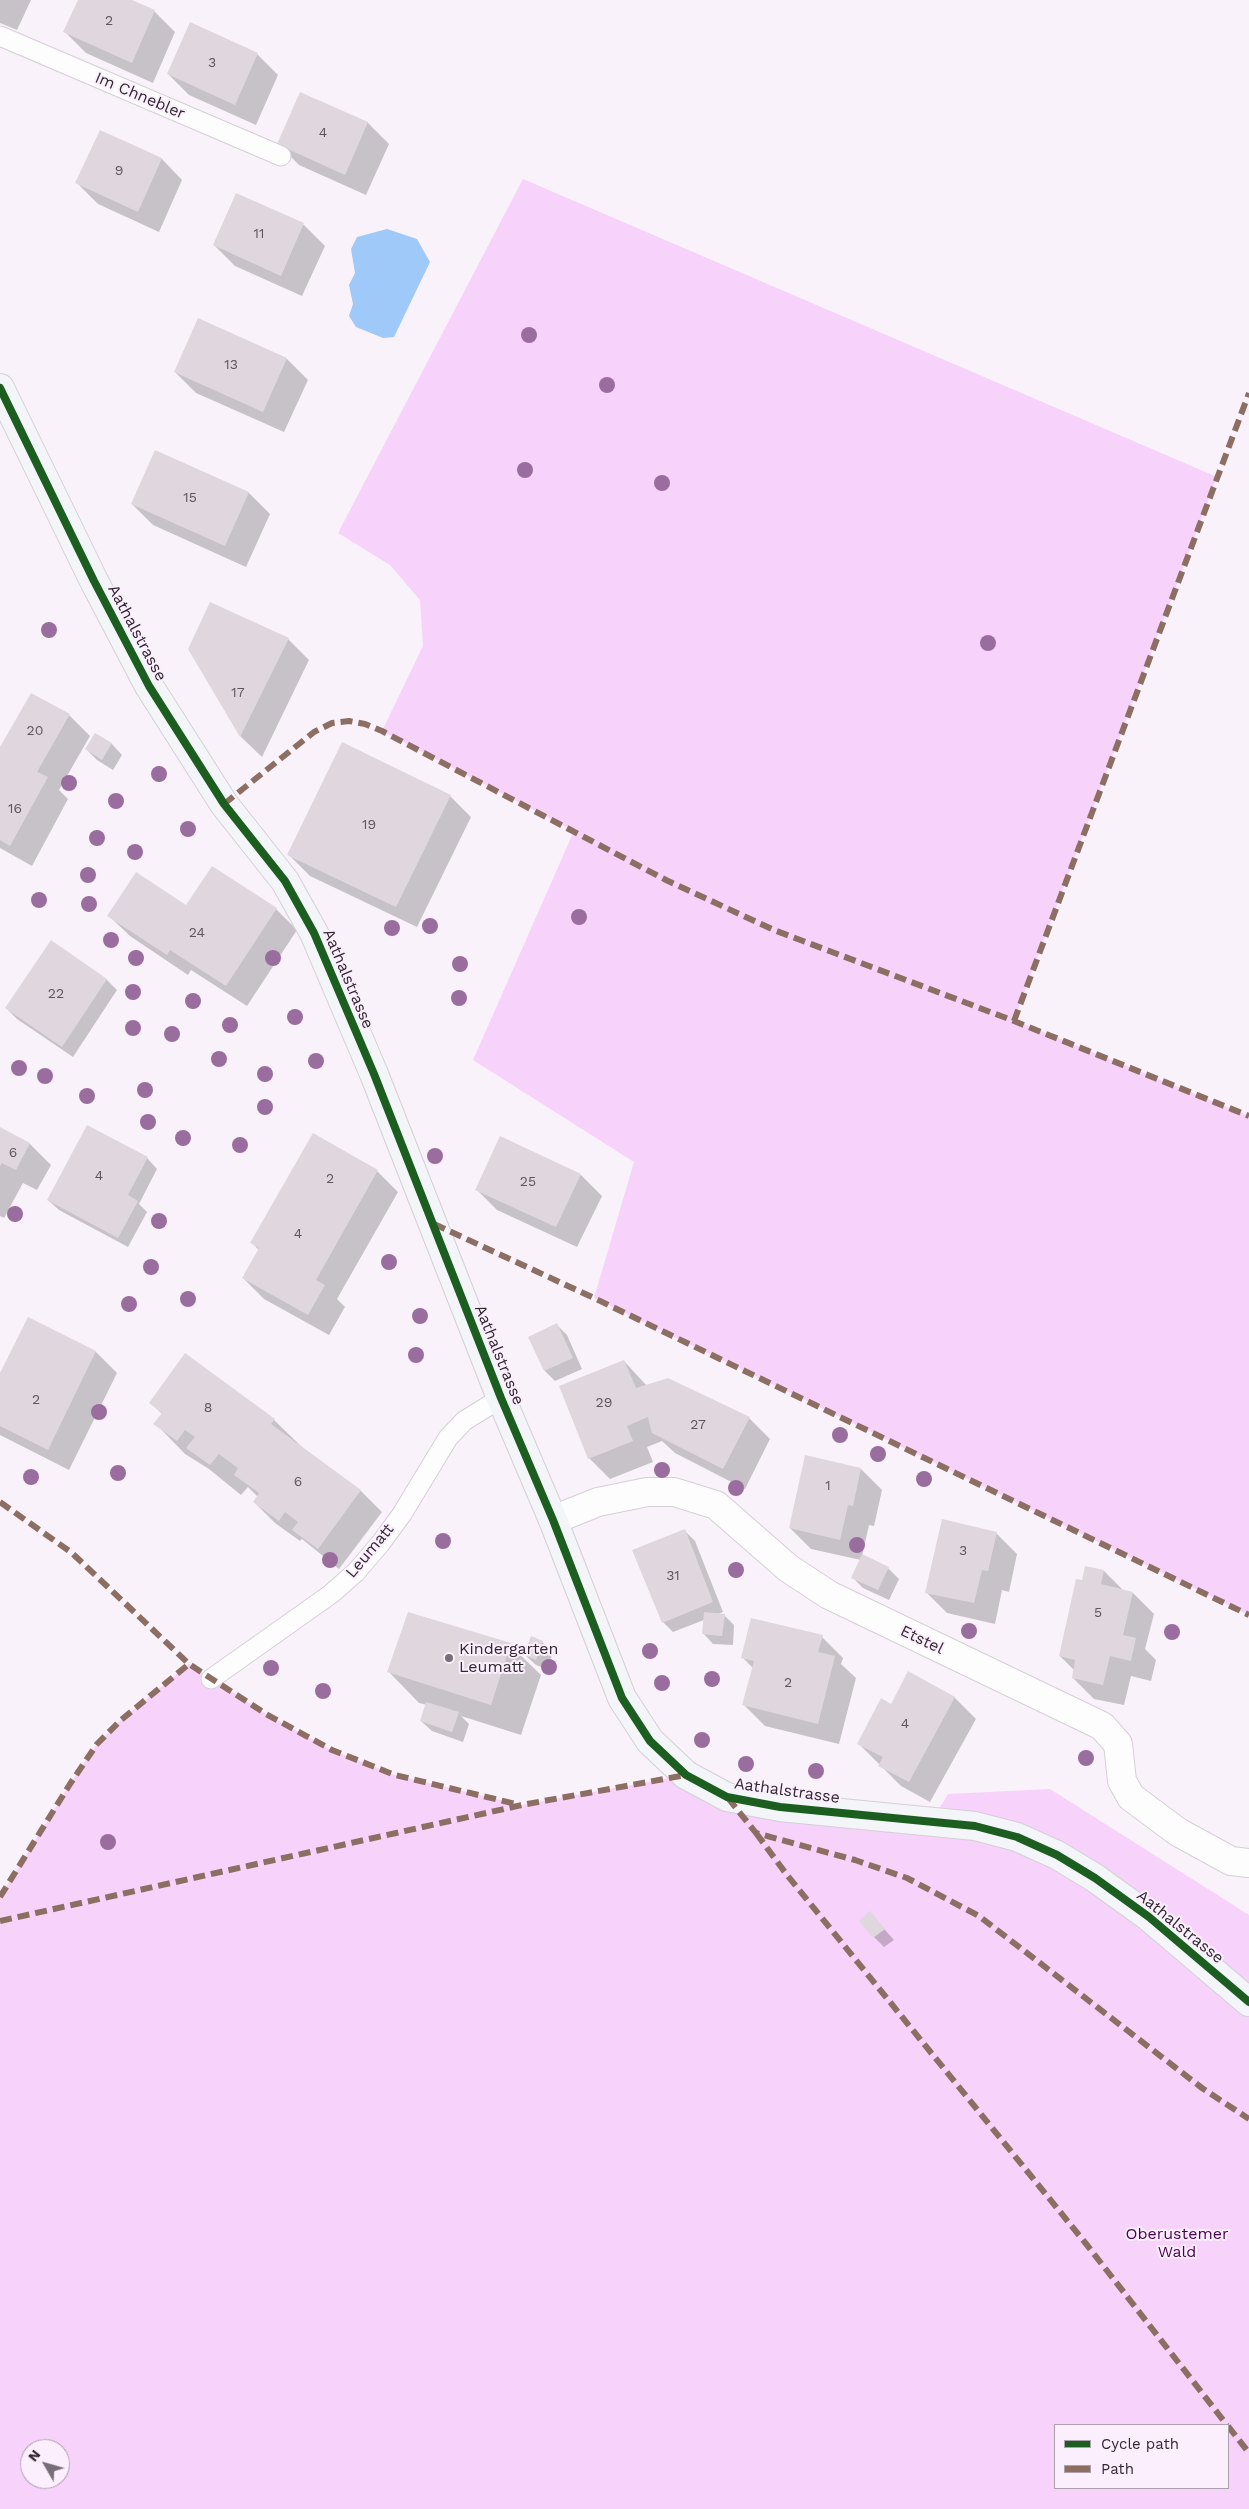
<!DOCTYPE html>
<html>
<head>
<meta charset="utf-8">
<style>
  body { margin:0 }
  #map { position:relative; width:1249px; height:2509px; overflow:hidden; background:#f9f2fa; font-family:"Work Sans",sans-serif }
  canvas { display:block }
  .legend { position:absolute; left:1054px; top:2424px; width:175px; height:65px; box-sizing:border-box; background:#fceffd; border:1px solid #aba0ac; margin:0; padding:6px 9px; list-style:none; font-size:15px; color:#312932 }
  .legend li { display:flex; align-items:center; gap:10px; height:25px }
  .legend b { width:25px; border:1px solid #aba0ac }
  .north { position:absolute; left:20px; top:2439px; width:50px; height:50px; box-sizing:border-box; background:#fceffd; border:1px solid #aba0ac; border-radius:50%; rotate:308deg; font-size:14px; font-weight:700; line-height:20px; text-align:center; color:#312932 }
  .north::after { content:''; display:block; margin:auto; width:18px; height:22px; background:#776f78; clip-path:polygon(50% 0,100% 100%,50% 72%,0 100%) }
</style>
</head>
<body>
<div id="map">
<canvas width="1249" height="2509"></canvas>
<ul class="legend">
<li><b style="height:6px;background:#1b5e20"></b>Cycle path</li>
<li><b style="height:6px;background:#8d6e63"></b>Path</li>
</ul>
<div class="north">N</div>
</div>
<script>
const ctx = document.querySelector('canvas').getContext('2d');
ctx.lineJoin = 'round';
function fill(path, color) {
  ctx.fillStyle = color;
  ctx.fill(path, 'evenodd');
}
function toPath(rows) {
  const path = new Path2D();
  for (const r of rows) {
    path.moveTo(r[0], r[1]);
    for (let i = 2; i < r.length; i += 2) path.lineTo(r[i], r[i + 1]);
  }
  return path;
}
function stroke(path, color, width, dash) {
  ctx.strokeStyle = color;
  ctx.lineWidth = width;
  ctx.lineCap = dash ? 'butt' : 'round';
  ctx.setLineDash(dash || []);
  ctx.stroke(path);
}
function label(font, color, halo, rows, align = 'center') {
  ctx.font = font + ' "Work Sans",sans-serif';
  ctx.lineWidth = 4;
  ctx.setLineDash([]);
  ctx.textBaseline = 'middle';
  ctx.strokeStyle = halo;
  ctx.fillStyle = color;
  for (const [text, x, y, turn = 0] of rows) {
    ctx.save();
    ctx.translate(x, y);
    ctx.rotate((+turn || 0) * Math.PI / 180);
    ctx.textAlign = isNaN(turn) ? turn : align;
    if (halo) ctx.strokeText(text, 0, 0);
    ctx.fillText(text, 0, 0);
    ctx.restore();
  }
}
const green = toPath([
  [523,179,1217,477,1014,1020,1249,1116,1249,1615,594,1298,634,1162,473,1060,574,831,382,731,423,646,420,600,390,565,338,533],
  [189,1664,266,1714,332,1750,395,1775,522,1805,686,1775,727,1797,932,1820,948,1794,1050,1789,1249,1915,1249,2509,0,2509,0,1897,70,1784,97,1744,121,1720],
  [1055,2425,1228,2425,1228,2488,1055,2488],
  [30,2449,60,2449,60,2479,30,2479]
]);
const water = toPath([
  [387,229,417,239,430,262,394,337,383,338,356,327,349,316,353,304,349,285,355,273,351,249,357,237]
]);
const shadow = toPath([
  [0,0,31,0,17,30,0,23],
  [79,0,129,0,154,11,175,32,153,83,86,53,65,32],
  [257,54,278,75,256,125,189,95,168,74],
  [301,94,368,123,389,144,366,195,299,165,278,144],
  [101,132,162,159,182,180,159,232,98,204,77,183],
  [237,195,304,225,325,246,302,296,235,266,214,245],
  [198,320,287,359,308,380,284,432,196,393,175,372],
  [156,452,249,493,270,514,246,567,153,525,132,504],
  [288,639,309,660,262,757,241,737,190,649],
  [69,715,90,736,59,790,68,799,32,866,0,848,0,750],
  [96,734,112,744,122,755,113,770,97,760,86,749],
  [450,796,471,817,417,927,310,876,289,855],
  [186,907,276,909,297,930,247,1006,191,970,188,975,130,936,109,916],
  [51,942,107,980,117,990,73,1057,17,1019,6,1008],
  [0,1128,30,1144,51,1165,37,1190,23,1183,4,1218,0,1216],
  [147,1158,157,1169,139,1204,147,1212,128,1247,59,1210,48,1200],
  [377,1171,398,1192,337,1299,345,1307,329,1335,264,1299,243,1278,259,1250,252,1243],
  [581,1175,602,1196,577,1247,497,1210,476,1189],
  [29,1319,96,1352,117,1373,69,1470,0,1435,0,1376],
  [557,1325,567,1335,582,1369,555,1381,545,1371],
  [624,1361,647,1386,749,1418,770,1439,745,1489,675,1453,662,1441,647,1447,653,1462,610,1479,589,1458],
  [151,1403,274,1420,303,1448,361,1491,382,1512,339,1569,302,1539,300,1541,275,1523,254,1502,258,1497,248,1487,241,1495,209,1469,185,1454,155,1423,162,1414],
  [806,1457,861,1469,882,1490,874,1526,869,1525,862,1556,888,1568,899,1579,889,1600,863,1588,852,1577,861,1560,811,1549,790,1528],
  [685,1531,695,1541,723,1612,718,1614,724,1615,734,1625,733,1645,713,1644,703,1633,704,1620,673,1632,663,1622],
  [996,1533,1017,1554,1009,1592,1002,1590,995,1624,947,1613,926,1592],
  [1104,1571,1124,1591,1133,1593,1154,1614,1145,1649,1156,1660,1151,1681,1131,1676,1124,1705,1094,1699,1073,1678,1074,1670,1060,1656,1083,1582],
  [822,1637,843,1658,841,1664,856,1678,839,1744,765,1726,744,1705,753,1668,743,1658],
  [542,1642,553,1652,547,1669,536,1665,525,1655],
  [510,1645,541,1675,521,1735,461,1716,469,1724,463,1742,432,1731,421,1721,427,1705,419,1703,389,1672],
  [908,1673,955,1698,976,1719,930,1802,901,1786,859,1744,892,1705],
  [870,1913,894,1940,884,1947,874,1937]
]);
const building = toPath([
  [78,0,132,0,155,10,132,63,63,32],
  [190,22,258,53,235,105,167,74],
  [300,92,368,122,345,175,277,144],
  [100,130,162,158,138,212,75,183],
  [236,193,304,223,281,276,213,245],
  [198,318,287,358,263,412,174,372],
  [155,450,249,492,225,546,131,504],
  [210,602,289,638,240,737,188,649],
  [31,693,70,714,37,772,48,777,10,846,0,840,0,747],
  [95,733,112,743,102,760,85,749],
  [342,742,451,795,396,907,287,855],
  [212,866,277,908,226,986,170,950,167,955,107,916,136,872,186,905],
  [51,940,107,979,62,1047,5,1008],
  [87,1125,148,1157,128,1195,138,1201,118,1238,47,1200],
  [0,1127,30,1143,16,1170,2,1163,0,1166],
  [313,1133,378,1170,316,1280,325,1285,308,1315,242,1278,259,1248,250,1243],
  [500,1136,581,1174,556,1227,475,1190],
  [28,1317,96,1351,48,1450,0,1426,0,1373],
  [557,1323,573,1358,544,1371,528,1337],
  [185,1353,275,1419,271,1424,361,1490,318,1549,292,1530,298,1522,285,1512,279,1521,253,1502,259,1493,234,1475,238,1468,219,1454,210,1465,186,1448,195,1437,185,1430,177,1441,153,1424,162,1413,149,1403],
  [624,1360,636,1388,668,1378,750,1417,723,1469,652,1433,648,1417,627,1426,633,1441,588,1459,559,1386],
  [805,1455,861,1468,853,1506,848,1505,840,1540,789,1528],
  [942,1519,997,1532,988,1571,982,1570,974,1603,925,1593],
  [685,1529,713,1602,662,1623,632,1550],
  [862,1554,889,1567,878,1590,851,1578],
  [1085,1566,1104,1570,1101,1584,1133,1592,1123,1635,1136,1638,1131,1661,1110,1656,1103,1685,1072,1678,1075,1660,1059,1656,1076,1579,1082,1580],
  [408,1612,511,1643,491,1705,387,1672],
  [704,1612,725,1614,722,1636,702,1634],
  [751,1618,823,1635,818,1652,835,1656,818,1724,742,1705,754,1661,741,1658],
  [531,1636,543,1641,536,1660,524,1655],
  [908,1671,955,1697,909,1782,878,1766,883,1757,857,1744,881,1698,891,1704],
  [426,1702,459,1712,452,1732,420,1721],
  [870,1911,885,1929,873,1938,859,1921]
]);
const lane = toPath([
  [0,36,281,156],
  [211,1679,331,1594,356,1572,380,1544,402,1514,448,1438,464,1421,501,1398]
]);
const street = toPath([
  [553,1520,598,1502,647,1492,674,1492,716,1505,788,1568,829,1595,1102,1726,1118,1744,1122,1781,1131,1797,1178,1832,1231,1861,1249,1863]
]);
const secondary = toPath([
  [0,388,94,581,149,686,224,804,285,881,314,933,374,1074,501,1398,553,1520,622,1698,650,1741,686,1775,727,1797,780,1807,975,1826,1017,1837,1057,1855,1095,1878,1149,1917,1249,2002]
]);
const quiet = toPath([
  [224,804,314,732,332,723,349,721,365,724,382,731,666,880,774,930,1014,1021,1249,1116],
  [1014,1021,1249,393],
  [434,1224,594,1298,1249,1615],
  [0,1502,72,1553,189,1664,266,1714,332,1750,395,1775,520,1805],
  [728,1798,756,1833,855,1860,907,1878,979,1916,1202,2088,1249,2119],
  [756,1833,787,1875,1087,2245,1227,2425],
  [0,1897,70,1784,97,1744,121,1720,189,1664],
  [0,1921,522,1805,686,1775],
  [1228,2426,1249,2453]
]);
const cycleway = toPath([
  [0,388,94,581,149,686,224,804,285,881,314,933,374,1074,501,1398,553,1520,622,1698,650,1741,686,1775,727,1797,780,1807,975,1826,1017,1837,1057,1855,1095,1878,1149,1917,1249,2002]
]);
const trees = [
  [529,335],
  [607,385],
  [525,470],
  [662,483],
  [49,630],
  [988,643],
  [159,774],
  [69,783],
  [116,801],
  [188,829],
  [97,838],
  [135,852],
  [88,875],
  [39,900],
  [89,904],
  [579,917],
  [430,926],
  [392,928],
  [111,940],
  [136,958],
  [273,958],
  [460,964],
  [133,992],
  [459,998],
  [193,1001],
  [295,1017],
  [230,1025],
  [133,1028],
  [172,1034],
  [219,1059],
  [316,1061],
  [19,1068],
  [265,1074],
  [45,1076],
  [145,1090],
  [87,1096],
  [265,1107],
  [148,1122],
  [183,1138],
  [240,1145],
  [435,1156],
  [15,1214],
  [159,1221],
  [389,1262],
  [151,1267],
  [188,1299],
  [129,1304],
  [420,1316],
  [416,1355],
  [99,1412],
  [840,1435],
  [878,1454],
  [662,1470],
  [118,1473],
  [31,1477],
  [924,1479],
  [736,1488],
  [443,1541],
  [857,1545],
  [330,1560],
  [736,1570],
  [969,1631],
  [1172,1632],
  [650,1651],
  [549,1667],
  [271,1668],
  [712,1679],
  [662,1683],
  [323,1691],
  [702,1740],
  [1086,1758],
  [746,1764],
  [816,1771],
  [108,1842]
];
const markers = [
  [449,1658,5,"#776f78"]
];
const numberNames = [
  ["2",109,21],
  ["3",212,63],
  ["4",323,133],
  ["9",119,171],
  ["11",259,234],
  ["13",231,365],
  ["15",190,498],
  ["17",238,693],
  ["20",35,731],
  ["16",15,809],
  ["19",369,825],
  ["24",197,933],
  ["22",56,994],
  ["6",13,1153],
  ["4",99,1176],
  ["2",330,1179],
  ["25",528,1182],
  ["4",298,1234],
  ["2",36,1400],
  ["29",604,1403],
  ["8",208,1408],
  ["27",698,1425],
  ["6",298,1482],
  ["1",828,1486],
  ["3",963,1551],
  ["31",673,1576],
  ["5",1098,1613],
  ["2",788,1683],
  ["4",905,1724]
];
const streetNames = [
  ["Im Chnebler",140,96,23],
  ["Aathalstrasse",137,633,62],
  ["Aathalstrasse",348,979,67],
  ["Aathalstrasse",499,1355,68],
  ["Leumatt",370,1551,-50],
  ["Etstel",922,1640,26],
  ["Aathalstrasse",787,1791,8],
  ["Aathalstrasse",1180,1927,39]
];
const poiNames = [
  ["Kindergarten",459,1649],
  ["Leumatt",459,1667]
];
const parkNames = [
  ["Oberustemer",1177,2234],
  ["Wald",1177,2252]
];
fill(green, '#f7d2fa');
fill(water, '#9ec9f8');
fill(shadow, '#0003');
fill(building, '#e0d7de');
stroke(lane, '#d6cfd7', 21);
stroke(street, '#d6cfd7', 30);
stroke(secondary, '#d6cfd7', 30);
stroke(lane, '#fefdfe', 19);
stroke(street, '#fefdfe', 28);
stroke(secondary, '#f3f5f8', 28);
stroke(quiet, '#8d6e63', 6, [12, 6]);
stroke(cycleway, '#1b5e20', 8);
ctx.fillStyle = '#9a6d9f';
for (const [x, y] of trees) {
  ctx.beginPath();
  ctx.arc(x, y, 8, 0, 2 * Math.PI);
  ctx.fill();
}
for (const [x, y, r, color] of markers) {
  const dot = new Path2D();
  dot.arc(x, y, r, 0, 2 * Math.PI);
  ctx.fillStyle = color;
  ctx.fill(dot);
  stroke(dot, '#fceffd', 2);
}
label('14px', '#5e565e', null, numberNames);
label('16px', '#312932', '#fceffd', streetNames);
label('16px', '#312932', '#fceffd', poiNames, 'left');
label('16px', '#4d0054', '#fceffd', parkNames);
</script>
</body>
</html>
